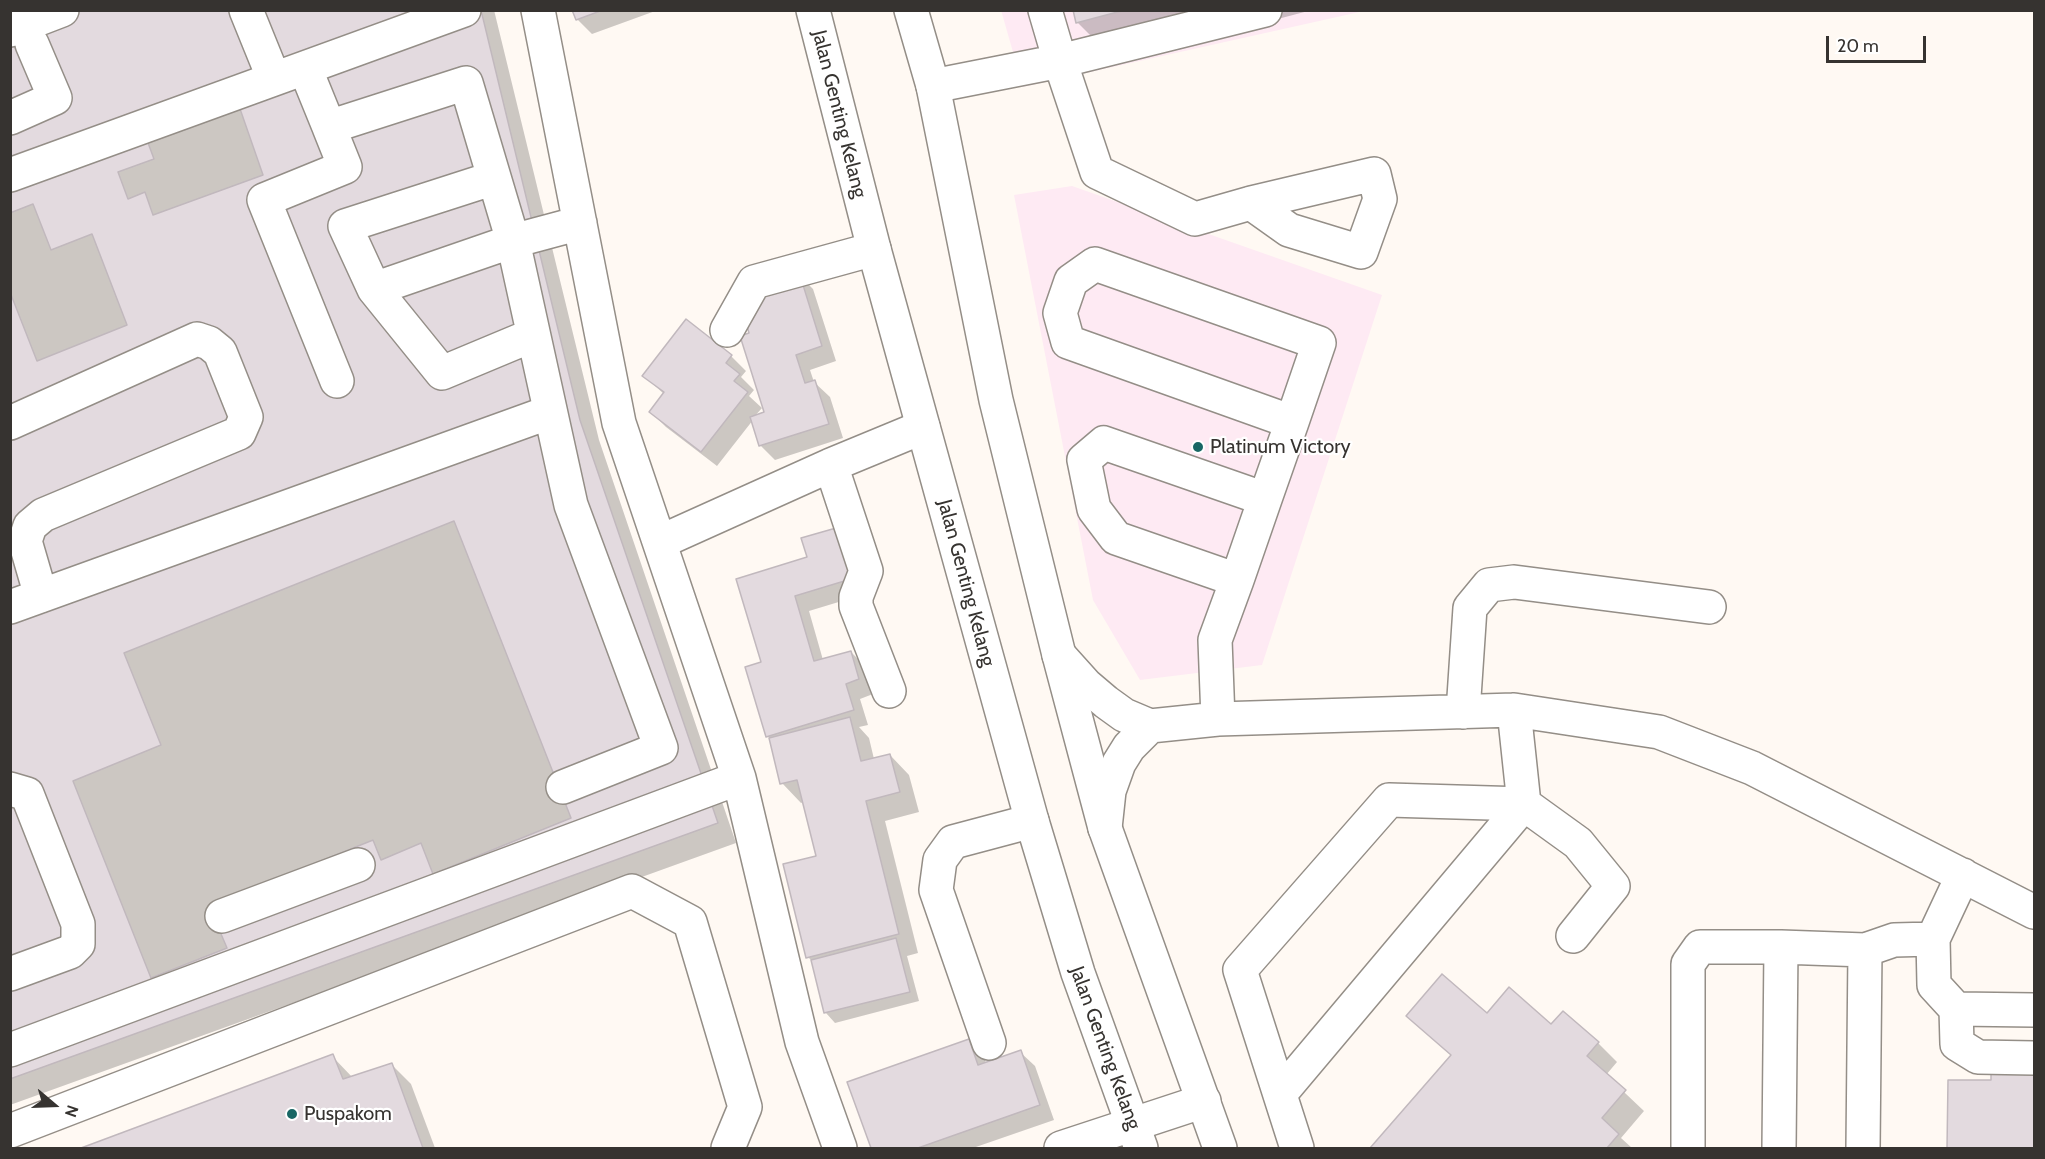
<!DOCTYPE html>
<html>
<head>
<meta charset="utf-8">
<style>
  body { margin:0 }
  #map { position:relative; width:2045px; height:1159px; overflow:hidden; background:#fff9f3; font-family:Cabin,sans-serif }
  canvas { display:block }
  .frame { position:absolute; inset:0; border:12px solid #363330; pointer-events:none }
  .north { position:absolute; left:24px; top:1075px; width:60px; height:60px; -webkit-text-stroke:4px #fff; paint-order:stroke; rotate:109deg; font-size:16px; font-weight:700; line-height:24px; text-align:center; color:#363330 }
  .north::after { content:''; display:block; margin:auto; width:21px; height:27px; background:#363330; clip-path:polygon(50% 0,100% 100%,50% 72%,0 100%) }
  .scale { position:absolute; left:1826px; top:36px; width:100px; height:27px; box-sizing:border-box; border:3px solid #363330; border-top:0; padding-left:8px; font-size:18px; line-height:21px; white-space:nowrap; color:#363330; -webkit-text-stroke:4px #fff; paint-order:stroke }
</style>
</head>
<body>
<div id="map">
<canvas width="2045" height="1159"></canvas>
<div class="frame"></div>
<div class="north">N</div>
<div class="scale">20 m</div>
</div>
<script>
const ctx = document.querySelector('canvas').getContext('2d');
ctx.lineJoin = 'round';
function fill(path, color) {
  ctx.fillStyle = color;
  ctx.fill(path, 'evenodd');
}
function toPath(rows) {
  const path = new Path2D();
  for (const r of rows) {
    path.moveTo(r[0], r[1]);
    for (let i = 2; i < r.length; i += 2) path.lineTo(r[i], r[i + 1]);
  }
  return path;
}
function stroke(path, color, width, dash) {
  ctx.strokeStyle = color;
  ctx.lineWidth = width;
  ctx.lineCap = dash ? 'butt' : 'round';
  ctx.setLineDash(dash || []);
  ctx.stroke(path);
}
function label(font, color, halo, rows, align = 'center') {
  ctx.font = font + ' Cabin,sans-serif';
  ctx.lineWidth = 4.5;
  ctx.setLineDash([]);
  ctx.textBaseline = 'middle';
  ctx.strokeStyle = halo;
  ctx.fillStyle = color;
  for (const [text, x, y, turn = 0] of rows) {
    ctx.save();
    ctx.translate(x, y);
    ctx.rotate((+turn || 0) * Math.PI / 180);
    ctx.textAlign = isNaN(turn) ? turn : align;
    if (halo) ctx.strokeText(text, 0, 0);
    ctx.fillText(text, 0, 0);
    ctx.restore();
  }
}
const commercial = toPath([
  [1001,10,1364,11,1023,87],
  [1072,186,1382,295,1262,665,1140,680,1093,600,1014,195]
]);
const shadow = toPath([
  [74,10,494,10,599,440,736,843,10,1105,10,37],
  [574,10,658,10,592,34,577,19],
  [1074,10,1197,10,1097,42,1077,22],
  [1217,10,1312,10,1236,30],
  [798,274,813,289,836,361,810,370,814,382,830,397,843,438,775,460,760,445,753,420,717,466,666,427,651,412,664,394,644,376,731,356,746,371,741,377,754,390,749,396,762,408,754,417,766,413,751,334],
  [809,558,865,594,809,611,823,660,851,652,866,667,873,694,860,699,868,725,859,727,869,738,874,759,890,755,909,775,919,812,885,821,918,953,907,956,919,1001,835,1023,826,1013,813,962,808,957,818,857,804,802,801,803,782,783,771,739,768,736,763,664],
  [1487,1015,1551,1026,1598,1043,1617,1062,1606,1075,1644,1111,1621,1138,1632,1148,1372,1148,1452,1056,1408,1016],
  [969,1041,984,1056,986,1064,1020,1052,1035,1066,1054,1120,973,1148,872,1148,849,1083],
  [332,1056,353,1078,392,1065,411,1084,435,1148,85,1148],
  [2034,1065,2034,1148,1949,1148,1949,1082,1992,1082]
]);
const building = toPath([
  [70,10,481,10,580,420,718,823,10,1079,10,35,70,10],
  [572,10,603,10,576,20,572,10],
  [1073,10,1125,10,1076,23,1073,10],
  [239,106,263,175,153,215,145,192,128,199,118,172,154,159,147,140,239,106],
  [33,204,51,250,92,234,127,325,37,361,10,292,10,213,33,204],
  [799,272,822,346,796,355,805,383,815,380,829,424,759,446,750,417,764,412,740,336,749,333,741,305,799,272],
  [686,319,732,355,726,363,740,374,734,381,748,392,701,452,649,412,664,392,642,376,686,319],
  [454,521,571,818,433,874,421,843,381,860,373,840,209,906,227,948,151,978,73,781,161,745,124,653,454,521],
  [836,528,851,579,795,596,814,661,851,651,859,679,846,684,854,710,766,737,745,667,761,662,736,579,807,557,801,538,836,528],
  [850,717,861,761,890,754,900,792,866,801,899,934,806,958,783,864,816,856,797,780,780,784,769,738,850,717],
  [896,938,910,992,824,1013,811,960,896,938],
  [1442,974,1487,1013,1509,987,1551,1024,1563,1011,1599,1042,1587,1056,1626,1090,1602,1118,1619,1134,1607,1148,1370,1148,1451,1055,1406,1016,1442,974],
  [969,1039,978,1065,1021,1050,1040,1105,918,1148,871,1148,847,1082,969,1039],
  [333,1054,343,1079,392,1063,423,1148,81,1148,333,1054],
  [1991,1063,2034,1063,2034,1148,1947,1148,1948,1080,1991,1080,1991,1063]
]);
const minor = toPath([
  [246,10,274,79],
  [538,10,619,423,739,778,802,1042,840,1148],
  [1045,10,1060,61,1097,172,1195,219,1251,203,1374,174,1380,199,1361,252,1289,230,1251,203],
  [10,30,62,10],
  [305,68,329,127,466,83,513,241,571,505,661,748,563,787],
  [933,86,1060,61,1265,10],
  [10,118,55,98,32,44],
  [329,127,345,167,264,200,337,381],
  [10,175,464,10],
  [494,178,345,226,374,289,442,373,533,335],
  [374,289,513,241,580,223],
  [727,330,754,282,874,249],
  [10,423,197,339,209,343,220,352,246,417,239,433,43,515,30,526,25,541,41,596],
  [831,465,866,571,856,597,856,606,889,691],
  [660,542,831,465,923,427],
  [1237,580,1116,538,1094,509,1084,460,1104,443,1265,499],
  [10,607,550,412],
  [1059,655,1086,685,1106,702,1124,715,1150,726,1218,719,1514,710,1659,732,1752,768,2034,912],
  [1463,712,1470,608,1489,585,1514,582,1709,607],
  [1218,719,1215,640,1237,580,1265,499,1292,422,1319,343,1095,264,1071,281,1060,313,1068,342,1292,422],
  [10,789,27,794,78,924,78,944,70,952,10,974],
  [1105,828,1109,791,1119,763,1129,747,1150,726],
  [1963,875,1933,939,1934,985,1956,1009,1957,1044,1978,1057,2034,1058],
  [222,916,358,865],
  [1956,1009,2034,1010],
  [989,1043,936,890,940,860,953,842,1032,821],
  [10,1050,739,778],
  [1280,1094,1524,804,1514,710],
  [10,1131,632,891,690,922,745,1107,728,1148],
  [1061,1148,1204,1101],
  [1297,1148,1240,970,1389,800,1524,804,1578,843,1613,886,1573,936],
  [1688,1148,1688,964,1700,947,1781,947,1865,950,1894,940,1933,939],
  [1779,1148,1781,947],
  [1863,1148,1865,950]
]);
const major = toPath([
  [813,10,874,249,1032,821,1078,973,1141,1148],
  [911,10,933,86,996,400,1059,655,1105,828,1220,1148]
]);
const markers = [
  [1198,447,6,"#196765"],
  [292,1114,6,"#196765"]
];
const streetNames = [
  ["Jalan Genting Kelang",839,114,76],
  ["Jalan Genting Kelang",966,583,75],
  ["Jalan Genting Kelang",1105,1048,70]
];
const poiNames = [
  ["Platinum Victory",1210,447],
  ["Puspakom",304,1114]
];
fill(commercial, '#feeaf3');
fill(shadow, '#0003');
fill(building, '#e3dadf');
stroke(building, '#c1b8bd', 1.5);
stroke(minor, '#948e87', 36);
stroke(major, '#948e87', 36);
stroke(minor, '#fff', 33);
stroke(major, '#fff', 33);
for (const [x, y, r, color] of markers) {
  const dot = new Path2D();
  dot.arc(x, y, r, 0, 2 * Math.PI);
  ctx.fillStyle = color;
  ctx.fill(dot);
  stroke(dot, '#fff', 2);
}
label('20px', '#363330', '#fff', streetNames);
label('20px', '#363330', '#fff', poiNames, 'left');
</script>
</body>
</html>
